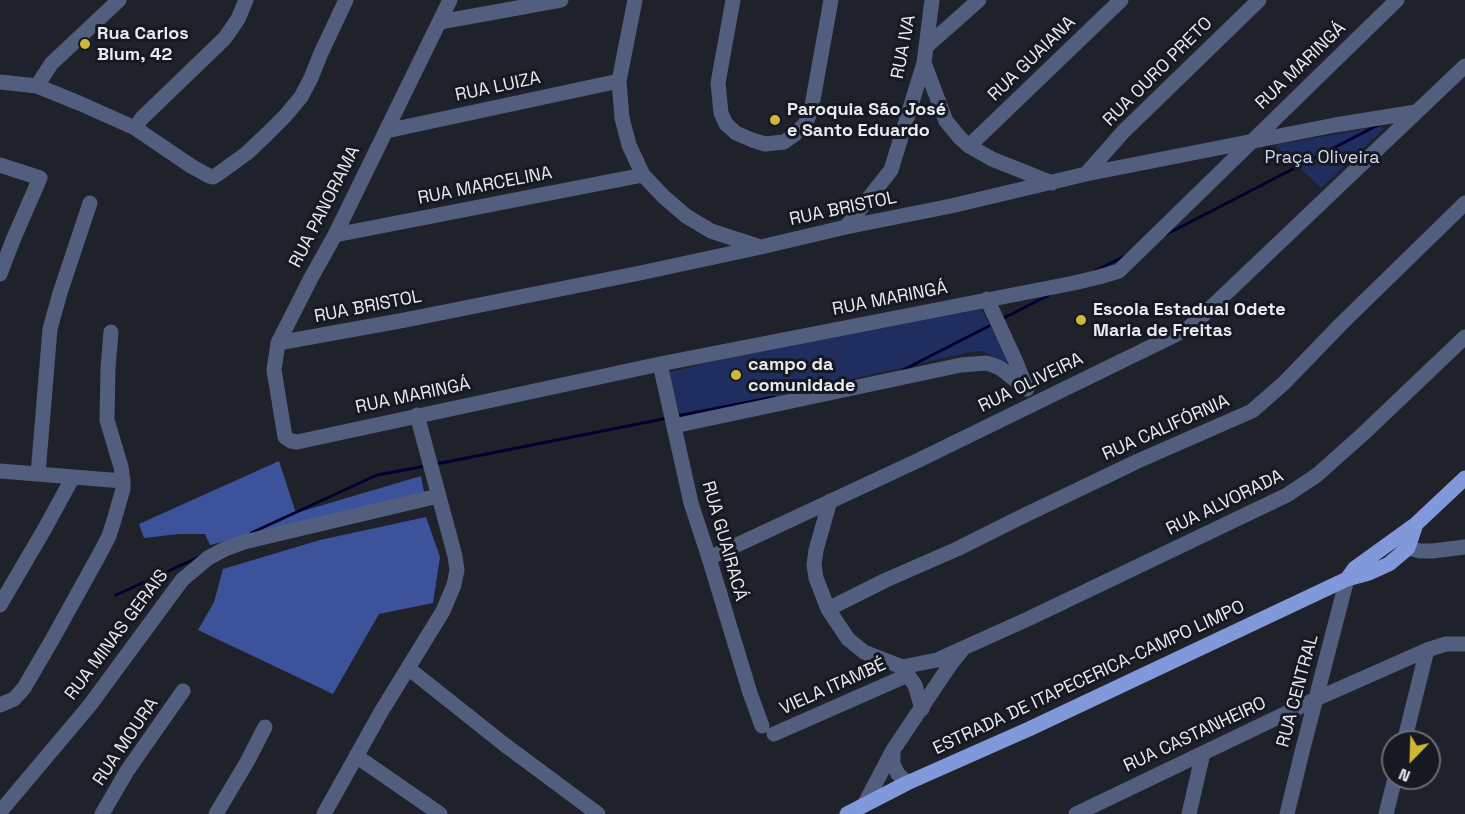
<!DOCTYPE html>
<html>
<head>
<meta charset="utf-8">
<style>
  body { margin:0 }
  #map { position:relative; width:1465px; height:814px; overflow:hidden; background:#1f222b; font-family:"Space Grotesk",sans-serif }
  canvas { display:block }
  .north { position:absolute; left:1381px; top:730px; width:60px; height:60px; box-sizing:border-box; background:#161921; border:2px solid #6a6d74; border-radius:50%; rotate:203deg; font-size:16px; font-weight:700; line-height:24px; text-align:center; color:#e8eaf0 }
  .north::after { content:''; display:block; margin:auto; width:21px; height:27px; background:#cfb837; clip-path:polygon(50% 0,100% 100%,50% 72%,0 100%) }
</style>
</head>
<body>
<div id="map">
<canvas width="1465" height="814"></canvas>
<div class="north">N</div>
</div>
<script>
const ctx = document.querySelector('canvas').getContext('2d');
ctx.lineJoin = 'round';
function fill(path, color) {
  ctx.fillStyle = color;
  ctx.fill(path, 'evenodd');
}
function toPath(rows) {
  const path = new Path2D();
  for (const r of rows) {
    path.moveTo(r[0], r[1]);
    for (let i = 2; i < r.length; i += 2) path.lineTo(r[i], r[i + 1]);
  }
  return path;
}
function stroke(path, color, width, dash) {
  ctx.strokeStyle = color;
  ctx.lineWidth = width;
  ctx.lineCap = dash ? 'butt' : 'round';
  ctx.setLineDash(dash || []);
  ctx.stroke(path);
}
function label(font, color, halo, rows, align = 'center') {
  ctx.font = font + ' "Space Grotesk",sans-serif';
  ctx.lineWidth = 6;
  ctx.setLineDash([]);
  ctx.textBaseline = 'middle';
  ctx.strokeStyle = halo;
  ctx.fillStyle = color;
  for (const [text, x, y, turn = 0] of rows) {
    ctx.save();
    ctx.translate(x, y);
    ctx.rotate((+turn || 0) * Math.PI / 180);
    ctx.textAlign = isNaN(turn) ? turn : align;
    if (halo) ctx.strokeText(text, 0, 0);
    ctx.fillText(text, 0, 0);
    ctx.restore();
  }
}
const green = toPath([
  [1377,127,1385,128,1321,188,1275,145],
  [979,305,1012,366,982,351,970,352,681,418,668,372,697,366,697,365,767,350,767,351]
]);
const forest = toPath([
  [279,461,296,513,421,476,424,492,210,545,205,534,179,534,144,538,139,524],
  [426,517,440,557,433,603,379,614,333,694,198,630,214,602,223,569,320,540]
]);
const stream = toPath([
  [1167,234,1380,124],
  [1095,271,1127,255],
  [1002,319,1049,295],
  [903,370,993,324],
  [677,416,774,397],
  [436,464,668,418],
  [251,533,377,475,426,466],
  [116,595,199,557]
]);
const minor = toPath([
  [450,0,335,235,311,278,278,343,274,370,285,437,291,441,297,442,660,364,1074,283,1099,277,1119,271,1397,0],
  [635,0,619,81,622,118,629,145,643,175,664,197,686,216,711,231,757,246],
  [733,0,718,83,721,113,726,124,736,133,752,140,765,144,784,142,795,134,805,124,811,111,831,0],
  [440,22,561,0],
  [927,46,979,0],
  [924,63,946,121,960,138,969,146,992,159,1052,183],
  [0,82,37,86,79,103,135,128,191,166,209,176,213,177,218,174,247,153,266,135,286,115,301,97,311,78,321,53,346,0],
  [37,86,51,64,119,0],
  [135,128,142,118,225,38,238,19,246,0],
  [386,131,619,81],
  [969,146,1121,0],
  [0,165,40,178,13,240,0,274],
  [1086,174,1123,132,1259,0],
  [846,227,891,170,924,63,932,0],
  [335,235,643,175],
  [987,299,1016,362,1026,387],
  [278,343,405,320,640,273,761,247,846,227,951,206,1086,174,1335,125,1416,112],
  [660,364,691,503,709,558,750,693,762,726],
  [674,426,961,365,986,363,993,365,1000,368,1027,389],
  [0,471,123,481],
  [38,474,50,329,60,293,90,203],
  [830,501,816,550,814,565,816,578,828,609,848,639,864,652,902,667,915,685,922,709],
  [1398,542,1408,548,1420,551,1433,551,1465,547],
  [709,558,919,460,1175,335,1188,328,1199,319,1465,66],
  [0,605,44,530,73,477],
  [828,609,886,580,957,549,1019,518,1138,461,1252,411,1284,383,1341,324,1465,203],
  [902,667,937,660,1030,618,1287,495,1317,475,1363,434,1465,337],
  [408,668,505,745,598,814],
  [0,705,14,699,24,688,52,640,98,557,109,536,115,517,123,489,123,481,121,467,107,420,108,368,111,332],
  [774,734,908,675],
  [1404,742,1427,650],
  [893,750,893,764,898,774,907,783],
  [356,756,440,814],
  [864,805,893,750,950,665,962,650],
  [0,812,90,705,182,580,208,558,225,549,244,542,438,496],
  [102,814,127,771,183,691],
  [216,814,247,762,265,727],
  [324,814,381,712,443,611,454,585,457,570,455,556,417,415],
  [1076,814,1316,699,1427,650,1446,644,1465,644],
  [1189,814,1203,753],
  [1287,814,1302,752,1347,579],
  [1386,814,1395,778]
]);
const major = toPath([
  [1347,579,1355,568,1416,524,1465,478],
  [847,814,907,783,1029,729,1347,579,1369,573,1389,564,1408,548,1416,524]
]);
const markers = [
  [85,44,6,"#cfb837"],
  [775,120,6,"#cfb837"],
  [1081,320,6,"#cfb837"],
  [736,375,6,"#cfb837"]
];
const poiNames = [
  ["Rua Carlos",97,34],
  ["Blum, 42",97,55],
  ["Paroquia São José",787,110],
  ["e Santo Eduardo",787,131],
  ["Escola Estadual Odete",1093,310],
  ["Maria de Freitas",1093,331],
  ["campo da",748,365],
  ["comunidade",748,386]
];
const streetNames = [
  ["RUA IVA",904,47,-79],
  ["RUA GUAIANA",1032,59,-44],
  ["RUA MARINGÁ",1301,66,-44],
  ["RUA OURO PRETO",1158,72,-45],
  ["RUA LUIZA",498,87,-12],
  ["RUA MARCELINA",485,186,-11],
  ["RUA PANORAMA",325,207,-63],
  ["RUA BRISTOL",843,209,-12],
  ["RUA MARINGÁ",890,299,-11],
  ["RUA BRISTOL",368,307,-11],
  ["RUA OLIVEIRA",1031,383,-26],
  ["RUA MARINGÁ",413,396,-12],
  ["RUA CALIFÓRNIA",1166,428,-24],
  ["RUA ALVORADA",1225,503,-26],
  ["RUA GUAIRACÁ",724,541,74],
  ["RUA MINAS GERAIS",117,635,-53],
  ["ESTRADA DE ITAPECERICA-CAMPO LIMPO",1089,678,-25],
  ["VIELA ITAMBÉ",833,687,-24],
  ["RUA CENTRAL",1298,691,-75],
  ["RUA CASTANHEIRO",1195,735,-25],
  ["RUA MOURA",126,742,-56]
];
const parkNames = [
  ["Praça Oliveira",1322,158]
];
fill(green, '#202e5f');
fill(forest, '#3c529a');
stroke(stream, '#020031', 3);
stroke(minor, '#525e7e', 15);
stroke(major, '#8199db', 15);
for (const [x, y, r, color] of markers) {
  const dot = new Path2D();
  dot.arc(x, y, r, 0, 2 * Math.PI);
  ctx.fillStyle = color;
  ctx.fill(dot);
  stroke(dot, '#161921', 2);
}
label('bold 18px', '#e8eaf0', '#161921', poiNames, 'left');
label('18px', '#e8eaf0', '#161921', streetNames);
label('18px', '#d0d8ed', '#161921', parkNames);
</script>
</body>
</html>
